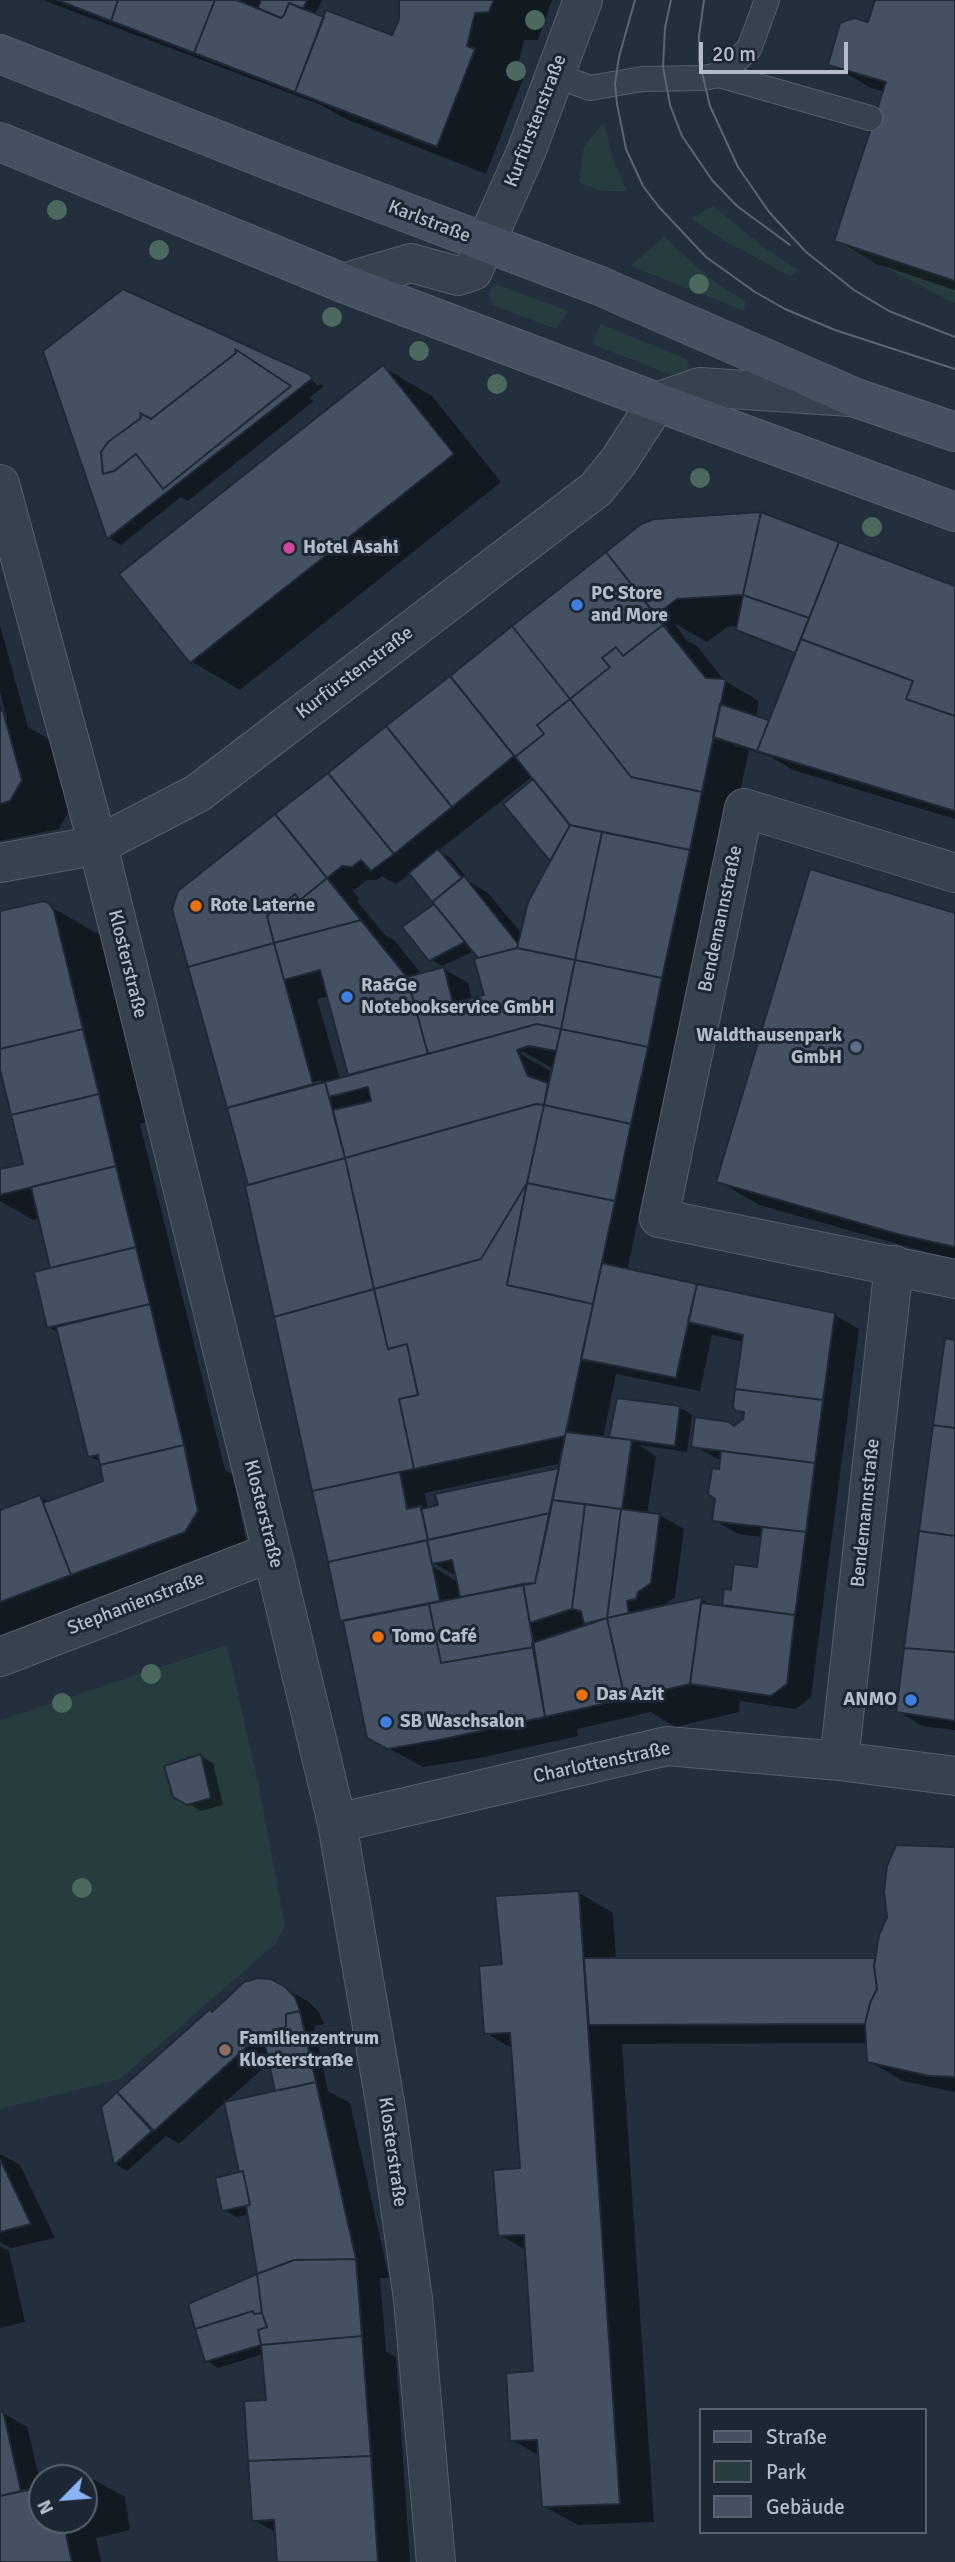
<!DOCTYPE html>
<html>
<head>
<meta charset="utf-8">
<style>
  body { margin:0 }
  #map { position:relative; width:955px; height:2562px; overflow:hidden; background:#242f3e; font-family:Signika,sans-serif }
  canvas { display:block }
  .legend { position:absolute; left:699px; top:2408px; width:228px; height:126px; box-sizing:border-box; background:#1d2633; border:2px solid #59626f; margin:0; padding:9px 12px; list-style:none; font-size:21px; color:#b4bcc9 }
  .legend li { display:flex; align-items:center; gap:14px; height:35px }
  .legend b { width:35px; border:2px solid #59626f }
  .north { position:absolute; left:28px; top:2464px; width:70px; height:70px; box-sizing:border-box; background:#1d2633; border:2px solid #59626f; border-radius:50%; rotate:245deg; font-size:19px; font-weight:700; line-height:28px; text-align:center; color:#b4bcc9 }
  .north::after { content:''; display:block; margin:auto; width:24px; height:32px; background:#8ab4f8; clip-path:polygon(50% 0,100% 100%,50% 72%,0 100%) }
  .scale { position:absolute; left:699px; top:42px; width:149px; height:32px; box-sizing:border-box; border:4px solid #b4bcc9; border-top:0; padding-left:9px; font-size:21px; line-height:24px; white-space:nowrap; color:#b4bcc9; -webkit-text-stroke:5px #1d2633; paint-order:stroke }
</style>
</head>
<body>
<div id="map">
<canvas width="955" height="2562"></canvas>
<ul class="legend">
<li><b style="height:9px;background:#465061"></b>Straße</li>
<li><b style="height:19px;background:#263c3f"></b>Park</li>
<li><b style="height:19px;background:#455162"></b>Gebäude</li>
</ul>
<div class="north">N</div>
<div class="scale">20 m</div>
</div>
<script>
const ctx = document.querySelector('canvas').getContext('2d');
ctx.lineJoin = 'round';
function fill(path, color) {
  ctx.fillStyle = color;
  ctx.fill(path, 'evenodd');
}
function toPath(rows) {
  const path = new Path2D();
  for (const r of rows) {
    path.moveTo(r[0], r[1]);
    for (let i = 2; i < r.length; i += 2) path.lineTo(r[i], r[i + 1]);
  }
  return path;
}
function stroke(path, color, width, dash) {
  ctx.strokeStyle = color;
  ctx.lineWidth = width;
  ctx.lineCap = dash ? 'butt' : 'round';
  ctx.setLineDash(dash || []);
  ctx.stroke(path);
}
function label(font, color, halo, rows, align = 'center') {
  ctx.font = font + ' Signika,sans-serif';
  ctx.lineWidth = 6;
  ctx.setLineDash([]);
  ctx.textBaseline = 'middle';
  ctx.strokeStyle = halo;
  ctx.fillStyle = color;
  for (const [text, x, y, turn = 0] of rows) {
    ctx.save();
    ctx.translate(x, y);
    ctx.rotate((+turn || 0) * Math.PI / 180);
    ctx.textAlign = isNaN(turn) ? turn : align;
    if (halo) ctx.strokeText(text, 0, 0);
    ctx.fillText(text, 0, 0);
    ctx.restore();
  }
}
const green = toPath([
  [604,123,613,159,627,191,602,191,579,182,584,146],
  [713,206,761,245,798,270,790,276,725,241,691,219],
  [664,236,701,271,723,288,746,301,745,311,631,266],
  [834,241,955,281,955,303,948,300],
  [495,286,501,286,568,311,556,329,493,305,489,297,491,288],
  [601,324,686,359,689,364,687,373,679,378,592,344],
  [227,1645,259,1787,285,1926,274,1945,120,2079,0,2109,0,1720]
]);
const shadow = toPath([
  [43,0,322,0,315,15,392,38,400,19,401,0,552,0,538,40,524,40,516,75,523,79,486,174,346,119,321,105],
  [877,0,955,0,955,290,877,264,836,240,885,92,871,88,830,64,869,24],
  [383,367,432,396,501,482,240,690,191,661],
  [308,376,318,386,320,384,318,382,324,386,309,398,314,401,188,501,181,497,121,545,109,538],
  [761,514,955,588,955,819,793,770,771,757,749,750,696,997,686,994,627,1271,835,1315,859,1329,811,1697,796,1709,740,1701,739,1712,675,1727,651,1712,577,1729,578,1736,479,1758,423,1767,368,1737,345,1622,341,1620,253,1185,250,1183,174,909,276,816,642,525],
  [619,572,624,572,669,630,667,633],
  [674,623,707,642,727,627,738,626,738,629,750,637,796,654,770,722,756,717,759,701,725,681,697,646,687,641],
  [533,776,533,782,506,804,553,860,522,934,488,893,470,882,451,858,438,851],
  [411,873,442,911,430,959,442,966,474,951,481,959,486,996,472,1000,468,983,444,969,422,975,395,941,386,936,357,901,360,899,353,891,367,880,377,880,382,876,396,884],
  [329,996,350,1076,340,1079,317,999],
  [522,1051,554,1069,554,1073,520,1054],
  [321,1080,322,1084,253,1102,253,1099],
  [712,1335,744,1342,737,1410,745,1415,745,1420,693,1446,722,1461,714,1520,738,1534,763,1537,759,1569,733,1592,725,1591,723,1607,713,1606,701,1599,660,1608,675,1597,684,1529,659,1515,647,1514,656,1456,638,1445,687,1452,692,1415,680,1408,619,1400,610,1439,603,1438,616,1374,700,1391],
  [562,1463,560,1470,428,1509,425,1493],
  [425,1558,458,1577,458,1582,423,1561],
  [0,625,28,727,52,741,70,809,59,829,0,841,0,705,4,720,7,719,0,692],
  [44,903,100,935,103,940,147,1122,140,1124,225,1470,233,1475,246,1540,235,1560,0,1649,0,1512,40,1497,49,1503,105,1482,102,1463,90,1456,59,1333,49,1327,53,1270,40,1218,33,1220,0,1201,0,1171,25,1165,0,1064,0,912],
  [955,914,955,1260,759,1205,718,1181],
  [955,1342,955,1730,922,1726,898,1711],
  [201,1756,213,1763,223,1805,201,1811,175,1795],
  [955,1849,955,2092,903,2081,869,2061,868,2043,622,2044,654,2522,578,2525,543,2506,540,2456,512,2440,535,2373,527,2251,500,2235,521,2170,513,2049,486,2033,504,1966,579,1893,613,1913,616,1960,877,1960],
  [283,1987,309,2002,319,2012,324,2024,314,2026,328,2091,350,2103,389,2278,380,2278,386,2352,396,2357,410,2562,279,2562,277,2533,254,2520,268,2401,263,2354,218,2368,206,2360,260,2274,250,2214,236,2217,224,2210,244,2173,241,2171,277,2092,271,2061,179,2144,166,2136,127,2171,116,2164,103,2107,213,2013],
  [0,2154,20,2165,55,2238,11,2248,0,2242,0,2246,9,2251,25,2322,0,2328],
  [3,2413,27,2427,42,2489,42,2520,84,2520,84,2479,91,2478,125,2497,130,2530,96,2538,101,2562,0,2562,0,2498,30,2491,29,2488,0,2495,0,2414]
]);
const building = toPath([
  [57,0,118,0,111,21,57,0],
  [118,0,215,0,194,53,111,21,118,0],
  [215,0,237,0,281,18,284,15,289,3,324,17,295,92,194,53,215,0],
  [261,0,307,0,303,9,289,3,284,15,281,18,258,8,261,0],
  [399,0,494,0,489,12,475,13,467,46,475,49,437,147,295,92,326,10,392,35,399,19,399,0],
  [875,0,955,0,955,281,834,241,886,82,828,65,840,23,854,18,868,22,875,0],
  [123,289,309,374,313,378,107,539,43,351,123,289],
  [235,349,291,386,163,489,136,454,114,471,103,474,101,452,108,442,141,418,140,413,151,419,236,353,235,349],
  [235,349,291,386,163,489,136,454,114,471,103,474,101,452,108,442,141,418,140,413,151,419,236,353,235,349],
  [383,365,454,454,190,663,119,574,383,365],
  [761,512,839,542,809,618,743,595,761,512],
  [761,512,743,595,677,599,656,615,606,552,641,524,654,519,761,512],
  [839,542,955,586,955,716,906,699,913,681,801,639,839,542],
  [606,552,663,625,623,656,616,647,602,658,610,667,570,699,512,626,606,552],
  [743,595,809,618,795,653,736,630,743,595],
  [663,625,706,678,726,679,702,792,631,777,570,699,610,667,602,658,616,647,623,656,663,625],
  [512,626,570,699,537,725,544,734,515,757,450,676,512,626],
  [801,639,913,681,906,699,955,716,955,811,757,751,801,639],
  [450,676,514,756,452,807,386,726,450,676],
  [570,699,631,777,702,792,690,850,570,825,515,757,544,734,537,725,570,699],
  [720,704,769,720,757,751,713,737,720,704],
  [0,711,3,711,22,780,10,801,0,804,0,711],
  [386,726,452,807,394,854,328,773,386,726],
  [328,773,394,854,371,871,361,860,352,867,342,866,327,878,275,814,328,773],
  [533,779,570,825,550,861,503,804,533,779],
  [275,814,327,878,300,900,295,894,267,916,274,943,188,967,172,909,178,891,275,814],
  [570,825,602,832,575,960,517,948,528,902,570,825],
  [602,832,690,850,662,978,575,960,602,832],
  [438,849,462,878,432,902,409,873,438,849],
  [810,869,955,913,955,1247,901,1235,716,1182,810,869],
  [464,876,518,944,517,948,478,958,434,904,432,902,464,876],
  [327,878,361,920,274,943,267,916,295,894,300,900,327,878],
  [44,901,50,904,54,911,83,1029,0,1049,0,911,44,901],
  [434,904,465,942,429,961,402,927,434,904],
  [361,920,407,977,428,1054,348,1075,320,970,284,980,274,943,361,920],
  [274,943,313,1084,227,1108,188,967,274,943],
  [517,948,575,960,561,1029,537,1024,428,1054,407,977,444,967,453,1003,484,995,474,959,517,948],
  [575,960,662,978,648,1047,561,1029,575,960],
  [537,1024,561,1029,556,1051,529,1046,517,1050,528,1076,548,1083,544,1105,536,1104,345,1158,333,1110,371,1101,368,1087,329,1097,325,1082,537,1024],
  [83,1029,99,1094,11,1115,0,1069,0,1049,83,1029],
  [561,1029,648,1047,631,1124,544,1105,561,1029],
  [325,1082,345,1158,248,1185,227,1108,325,1082],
  [99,1094,116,1166,0,1195,0,1169,23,1164,11,1115,99,1094],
  [536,1104,544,1105,527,1183,481,1259,374,1289,345,1158,536,1104],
  [544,1105,631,1124,615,1201,527,1183,544,1105],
  [345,1158,374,1289,274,1317,245,1186,345,1158],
  [116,1166,136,1247,50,1268,31,1187,116,1166],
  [527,1183,615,1201,593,1304,507,1285,527,1183],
  [527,1183,507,1285,593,1304,565,1436,414,1469,399,1399,418,1395,407,1344,388,1349,374,1289,481,1259,527,1183],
  [136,1247,150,1304,47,1328,34,1272,136,1247],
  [602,1263,697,1284,676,1378,581,1359,602,1263],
  [697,1284,835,1313,823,1400,735,1389,743,1335,688,1322,697,1284],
  [374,1289,388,1349,407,1344,418,1395,399,1399,414,1469,312,1491,274,1317,374,1289],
  [150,1304,184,1445,100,1465,98,1455,88,1457,56,1327,150,1304],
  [945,1338,955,1340,955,1428,933,1425,945,1338],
  [735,1389,823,1400,815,1463,691,1447,695,1417,729,1422,734,1426,743,1419,744,1412,736,1411,733,1407,735,1389],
  [617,1398,680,1406,675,1446,609,1437,617,1398],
  [933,1425,955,1428,955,1536,919,1531,933,1425],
  [566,1432,632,1440,622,1509,552,1500,566,1432],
  [184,1445,198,1511,185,1532,71,1575,43,1503,103,1481,100,1465,184,1445],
  [721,1451,815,1463,806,1532,712,1521,715,1499,708,1494,712,1468,719,1469,721,1451],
  [559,1468,550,1513,428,1540,421,1509,438,1505,435,1494,559,1468],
  [400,1472,407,1509,421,1506,428,1540,328,1562,312,1491,400,1472],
  [40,1495,71,1575,0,1602,0,1510,40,1495],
  [552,1500,585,1504,572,1609,530,1623,523,1584,535,1583,552,1500],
  [585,1504,621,1509,607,1618,584,1624,581,1611,572,1609,585,1504],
  [621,1509,660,1514,651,1583,638,1592,636,1599,627,1601,629,1613,607,1618,621,1509],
  [550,1513,535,1583,460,1597,452,1560,432,1564,427,1540,550,1513],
  [762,1527,806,1532,795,1615,722,1605,724,1589,731,1590,734,1564,757,1567,762,1527],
  [919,1531,955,1536,955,1652,904,1648,919,1531],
  [427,1540,440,1601,340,1621,328,1562,427,1540],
  [523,1584,534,1647,441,1663,429,1604,523,1584],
  [702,1597,690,1684,625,1699,607,1618,702,1597],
  [701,1603,795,1615,787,1684,771,1696,690,1684,701,1603],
  [429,1604,441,1663,534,1647,545,1717,444,1739,387,1749,367,1738,343,1621,429,1604],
  [607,1618,625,1699,545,1717,532,1643,607,1618],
  [904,1648,955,1652,955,1721,896,1712,904,1648],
  [201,1754,211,1798,187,1805,173,1797,164,1766,201,1754],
  [896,1845,955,1847,955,2077,929,2076,867,2062,865,2024,870,2003,877,1989,874,1966,879,1935,887,1917,884,1892,887,1866,896,1845],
  [579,1891,620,2504,542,2507,537,2440,510,2441,506,2373,533,2371,524,2235,498,2236,493,2170,520,2168,510,2033,484,2034,479,1966,502,1964,495,1896,579,1891],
  [584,1958,875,1958,874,1966,877,1989,870,2003,865,2024,589,2025,584,1958],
  [257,1978,271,1979,284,1986,295,1997,300,2011,286,2014,286,2026,279,2040,261,2046,249,2045,153,2132,117,2092,210,2009,212,2012,244,1982,257,1978],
  [300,2011,316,2082,275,2091,265,2045,279,2040,286,2026,286,2014,300,2011],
  [316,2082,356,2259,294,2260,257,2274,246,2206,250,2205,243,2171,239,2172,224,2102,316,2082],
  [117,2092,153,2130,114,2165,101,2107,117,2092],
  [0,2159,31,2224,0,2232,0,2159],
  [243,2171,250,2205,222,2211,215,2178,243,2171],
  [356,2259,362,2336,261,2345,258,2330,267,2327,262,2313,257,2274,294,2260,356,2259],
  [257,2274,262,2313,254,2314,253,2311,195,2329,188,2304,257,2274],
  [253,2311,254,2314,262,2313,267,2327,258,2330,261,2345,205,2362,195,2329,253,2311],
  [362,2336,371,2456,248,2461,244,2401,266,2400,261,2345,362,2336],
  [3,2411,21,2491,0,2496,0,2412,3,2411],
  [371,2456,378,2562,277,2562,274,2520,252,2521,248,2461,371,2456],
  [91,2476,96,2511,84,2513,84,2478,81,2478,91,2476],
  [42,2487,42,2520,63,2520,72,2562,0,2562,0,2496,42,2487]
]);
const lane = toPath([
  [555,75,590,88,642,79,703,78,719,75,749,49,767,0],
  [719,75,870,118]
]);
const street = toPath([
  [343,283,411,263,458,276,473,271,526,152,583,0],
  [0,484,98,845,272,1552,337,1823,386,2108,413,2299,436,2562],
  [0,863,98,845,198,793,596,489,618,462,657,402,700,387,850,397],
  [955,873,744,808,659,1218,955,1279],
  [0,1657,272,1552],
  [839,1761,894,1265],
  [337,1823,667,1746,839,1761,955,1776]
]);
const secondary = toPath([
  [0,54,286,167,600,286,856,398,955,432],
  [0,142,343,283,657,402,955,512]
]);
const tram = toPath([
  [635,0,619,57,615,84,617,104,626,149,643,186,659,207,706,257,755,292,785,309,835,330,955,369],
  [671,0,665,28,663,67,670,105,682,136,712,180,737,206,790,245],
  [704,0,699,36,699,60,710,106,738,167,769,212,806,252,854,290,889,311,955,337]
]);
const trees = [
  [535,20],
  [516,71],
  [57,210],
  [159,250],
  [699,284],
  [332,317],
  [419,351],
  [497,384],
  [700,478],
  [872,527],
  [151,1674],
  [62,1703],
  [82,1888]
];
const markers = [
  [289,548,7,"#d1479c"],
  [577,605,7,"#3f7fe0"],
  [196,906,7,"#e8710a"],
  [347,997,7,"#3f7fe0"],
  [856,1047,7,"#5c6f8a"],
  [378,1637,7,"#e8710a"],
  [582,1695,7,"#e8710a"],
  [911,1700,7,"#3f7fe0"],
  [386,1722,7,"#3f7fe0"],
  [225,2050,7,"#8d6e63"]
];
const streetNames = [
  ["Kurfürstenstraße",536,121,-69],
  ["Karlstraße",429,222,21],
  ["Kurfürstenstraße",355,673,-37],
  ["Bendemannstraße",721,919,-78],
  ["Klosterstraße",127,964,76],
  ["Bendemannstraße",866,1513,-84],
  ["Klosterstraße",263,1514,76],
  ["Stephanienstraße",136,1604,-21],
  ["Charlottenstraße",602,1763,-12],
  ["Klosterstraße",392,2152,82]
];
const poiNames = [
  ["Hotel Asahi",303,548],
  ["PC Store",591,594],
  ["and More",591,616],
  ["Rote Laterne",210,906],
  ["Ra&Ge",361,986],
  ["Notebookservice GmbH",361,1008],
  ["Waldthausenpark",842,1036,"right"],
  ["GmbH",842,1058,"right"],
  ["Tomo Café",392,1637],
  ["Das Azit",596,1695],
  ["ANMO",897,1700,"right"],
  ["SB Waschsalon",400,1722],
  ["Familienzentrum",239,2039],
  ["Klosterstraße",239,2061]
];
fill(green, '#263c3f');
fill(shadow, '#0007');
fill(building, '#455162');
stroke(building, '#1f2835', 2);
stroke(lane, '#565f6c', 26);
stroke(street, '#565f6c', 40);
stroke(secondary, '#565f6c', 40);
stroke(lane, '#38414e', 24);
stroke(street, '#38414e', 38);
stroke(secondary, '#465061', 38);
stroke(tram, '#5a6575', 2);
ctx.fillStyle = '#4b6a5d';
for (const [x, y] of trees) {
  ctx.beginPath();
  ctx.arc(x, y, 10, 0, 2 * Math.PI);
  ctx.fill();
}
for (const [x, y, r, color] of markers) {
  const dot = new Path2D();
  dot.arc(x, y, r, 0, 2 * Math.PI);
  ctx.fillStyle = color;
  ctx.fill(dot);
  stroke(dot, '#1d2633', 2.5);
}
label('19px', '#b4bcc9', '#1d2633', streetNames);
label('bold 19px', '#b4bcc9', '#1d2633', poiNames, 'left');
</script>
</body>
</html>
